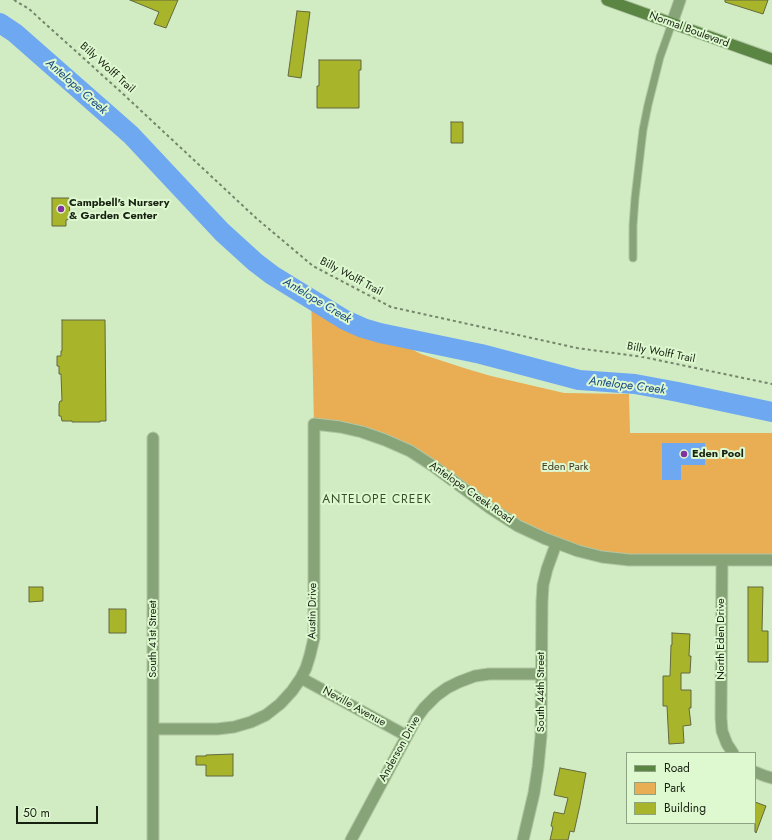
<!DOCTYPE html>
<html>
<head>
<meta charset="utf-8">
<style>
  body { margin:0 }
  #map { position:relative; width:772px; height:840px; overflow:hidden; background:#d1ebc3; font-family:Jost,sans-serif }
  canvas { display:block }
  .legend { position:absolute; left:626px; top:752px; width:130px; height:72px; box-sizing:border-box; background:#def8d0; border:1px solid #8ea284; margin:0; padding:5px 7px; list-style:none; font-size:12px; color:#172112 }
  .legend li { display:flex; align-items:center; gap:8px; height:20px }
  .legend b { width:20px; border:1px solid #8ea284 }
  .scale { position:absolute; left:16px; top:806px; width:82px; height:18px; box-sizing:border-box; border:2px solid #172112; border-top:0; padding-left:5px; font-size:12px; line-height:14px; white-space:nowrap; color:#172112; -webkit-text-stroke:3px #def8d0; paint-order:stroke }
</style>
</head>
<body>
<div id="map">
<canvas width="772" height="840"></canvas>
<ul class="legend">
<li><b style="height:5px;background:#5b8543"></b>Road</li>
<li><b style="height:11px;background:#e9ad54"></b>Park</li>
<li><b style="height:11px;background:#a8b429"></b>Building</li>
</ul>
<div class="scale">50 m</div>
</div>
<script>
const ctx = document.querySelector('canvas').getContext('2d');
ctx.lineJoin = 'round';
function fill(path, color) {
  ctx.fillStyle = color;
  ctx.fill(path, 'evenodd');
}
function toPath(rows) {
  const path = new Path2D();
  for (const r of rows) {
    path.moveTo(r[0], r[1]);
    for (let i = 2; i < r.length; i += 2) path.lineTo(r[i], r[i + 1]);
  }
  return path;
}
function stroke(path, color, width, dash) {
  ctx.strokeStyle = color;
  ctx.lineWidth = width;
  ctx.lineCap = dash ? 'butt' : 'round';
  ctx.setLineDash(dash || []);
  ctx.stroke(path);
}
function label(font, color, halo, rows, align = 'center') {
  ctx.font = font + ' Jost,sans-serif';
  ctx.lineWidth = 4;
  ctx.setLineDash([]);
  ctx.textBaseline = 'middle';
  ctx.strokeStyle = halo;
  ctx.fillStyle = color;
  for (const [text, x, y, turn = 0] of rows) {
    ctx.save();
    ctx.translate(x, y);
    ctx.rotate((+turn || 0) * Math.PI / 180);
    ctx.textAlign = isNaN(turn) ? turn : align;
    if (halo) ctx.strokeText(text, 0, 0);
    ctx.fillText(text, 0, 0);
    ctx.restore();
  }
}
const green = toPath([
  [311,291,359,322,421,354,467,369,491,376,564,393,629,394,630,433,772,433,772,560,629,560,556,544,410,451,314,424]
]);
const water = toPath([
  [662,443,705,443,705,465,681,465,681,480,662,480]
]);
const river = toPath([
  [0,23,15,33,131,135,222,232,255,262,272,275,345,320,363,328,380,333,481,354,579,380,635,384,678,392,772,412]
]);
const building = toPath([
  [130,0,178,0,166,28,154,24,159,12,130,0],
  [725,0,768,0,763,14,725,2,725,0],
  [297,11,310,12,301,78,288,76,297,11],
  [319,60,361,60,361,70,359,70,359,108,317,108,317,86,319,86,319,60],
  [451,122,463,122,463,143,451,143,451,122],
  [52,198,69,198,70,219,66,220,66,226,52,226,52,198],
  [62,320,105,320,106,421,100,421,100,422,72,422,72,421,62,421,61,416,59,416,59,404,60,401,62,401,61,374,59,374,59,366,57,366,57,356,61,356,61,351,62,351,62,320],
  [29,587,43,587,43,601,29,602,29,587],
  [748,587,763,587,762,631,768,631,768,662,748,662,748,587],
  [109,609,126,609,126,633,109,633,109,609],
  [672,633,690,634,689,656,691,656,690,673,681,673,681,690,691,690,691,708,689,708,691,725,683,726,684,743,669,744,667,706,663,706,663,676,670,676,671,645,672,645,672,633],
  [233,754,233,776,206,776,206,765,196,765,196,756,206,756,206,755,233,754],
  [560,768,586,773,580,805,574,832,570,831,568,840,550,840,553,827,551,826,554,812,564,814,568,798,554,795,560,768],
  [755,802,766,806,756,833,755,832,755,802]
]);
const path = toPath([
  [14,0,29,9,121,92,256,218,313,266,391,307,577,348,643,357,772,384]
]);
const service = toPath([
  [633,258,633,226,635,198,643,130,648,105,660,57,672,23]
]);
const minor = toPath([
  [672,23,680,0],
  [153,438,153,840],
  [722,561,721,718,722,731,727,744,733,753],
  [301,678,407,736],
  [153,729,217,729,234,727,251,722,266,715,280,704,292,691,301,678,306,668,310,655,314,638,314,424,340,427,362,432,385,440,410,451,433,466,490,508,518,526,546,539,578,551,602,557,629,560,772,560],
  [755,772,765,776,772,778],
  [351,840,416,719,424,708,436,696,447,688,459,682,475,676,489,674,541,674],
  [523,840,534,793,538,767,541,736,542,602,543,585,547,569,556,544]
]);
const secondary = toPath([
  [607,0,772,59]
]);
const markers = [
  [61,209,4,"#8231a1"],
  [684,454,4,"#8231a1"]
];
const streetNames = [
  ["Normal Boulevard",689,30,20],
  ["Billy Wolff Trail",107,68,42],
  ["Billy Wolff Trail",351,277,28],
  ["Billy Wolff Trail",661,353,11],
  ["Antelope Creek Road",471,493,35],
  ["Austin Drive",313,611,-89],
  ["South 41st Street",153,639,-90],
  ["North Eden Drive",721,639,-90],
  ["South 44th Street",541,692,-90],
  ["Neville Avenue",354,707,29],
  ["Anderson Drive",400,749,-61]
];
const poiNames = [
  ["Campbell's Nursery",69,203],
  ["& Garden Center",69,216],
  ["Eden Pool",692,454]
];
const parkNames = [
  ["Eden Park",565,467]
];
const waterNames = [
  ["Antelope Creek",76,87,41],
  ["Antelope Creek",317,301,31],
  ["Antelope Creek",627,386,7]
];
const neighbourhoodNames = [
  ["ANTELOPE CREEK",377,500]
];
fill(green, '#e9ad54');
fill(water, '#6ea8f1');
stroke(river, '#6ea8f1', 20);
fill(building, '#a8b429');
stroke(building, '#636940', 1);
stroke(service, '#b0c7a3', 9);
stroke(minor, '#b0c7a3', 13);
stroke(secondary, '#b0c7a3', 13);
stroke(path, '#73856a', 2, [3, 3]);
stroke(service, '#87a478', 7);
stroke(minor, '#87a478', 11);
stroke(secondary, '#5b8543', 11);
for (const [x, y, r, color] of markers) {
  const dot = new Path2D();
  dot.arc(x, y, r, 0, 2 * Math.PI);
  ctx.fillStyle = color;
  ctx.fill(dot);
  stroke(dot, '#def8d0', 1.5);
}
label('11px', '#172112', '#def8d0', streetNames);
label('bold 11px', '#172112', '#def8d0', poiNames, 'left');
label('11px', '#423421', '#def8d0', parkNames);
label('italic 12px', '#184983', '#def8d0', waterNames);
ctx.letterSpacing = '1px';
label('12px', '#384e2c', '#def8d0', neighbourhoodNames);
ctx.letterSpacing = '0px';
</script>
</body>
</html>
